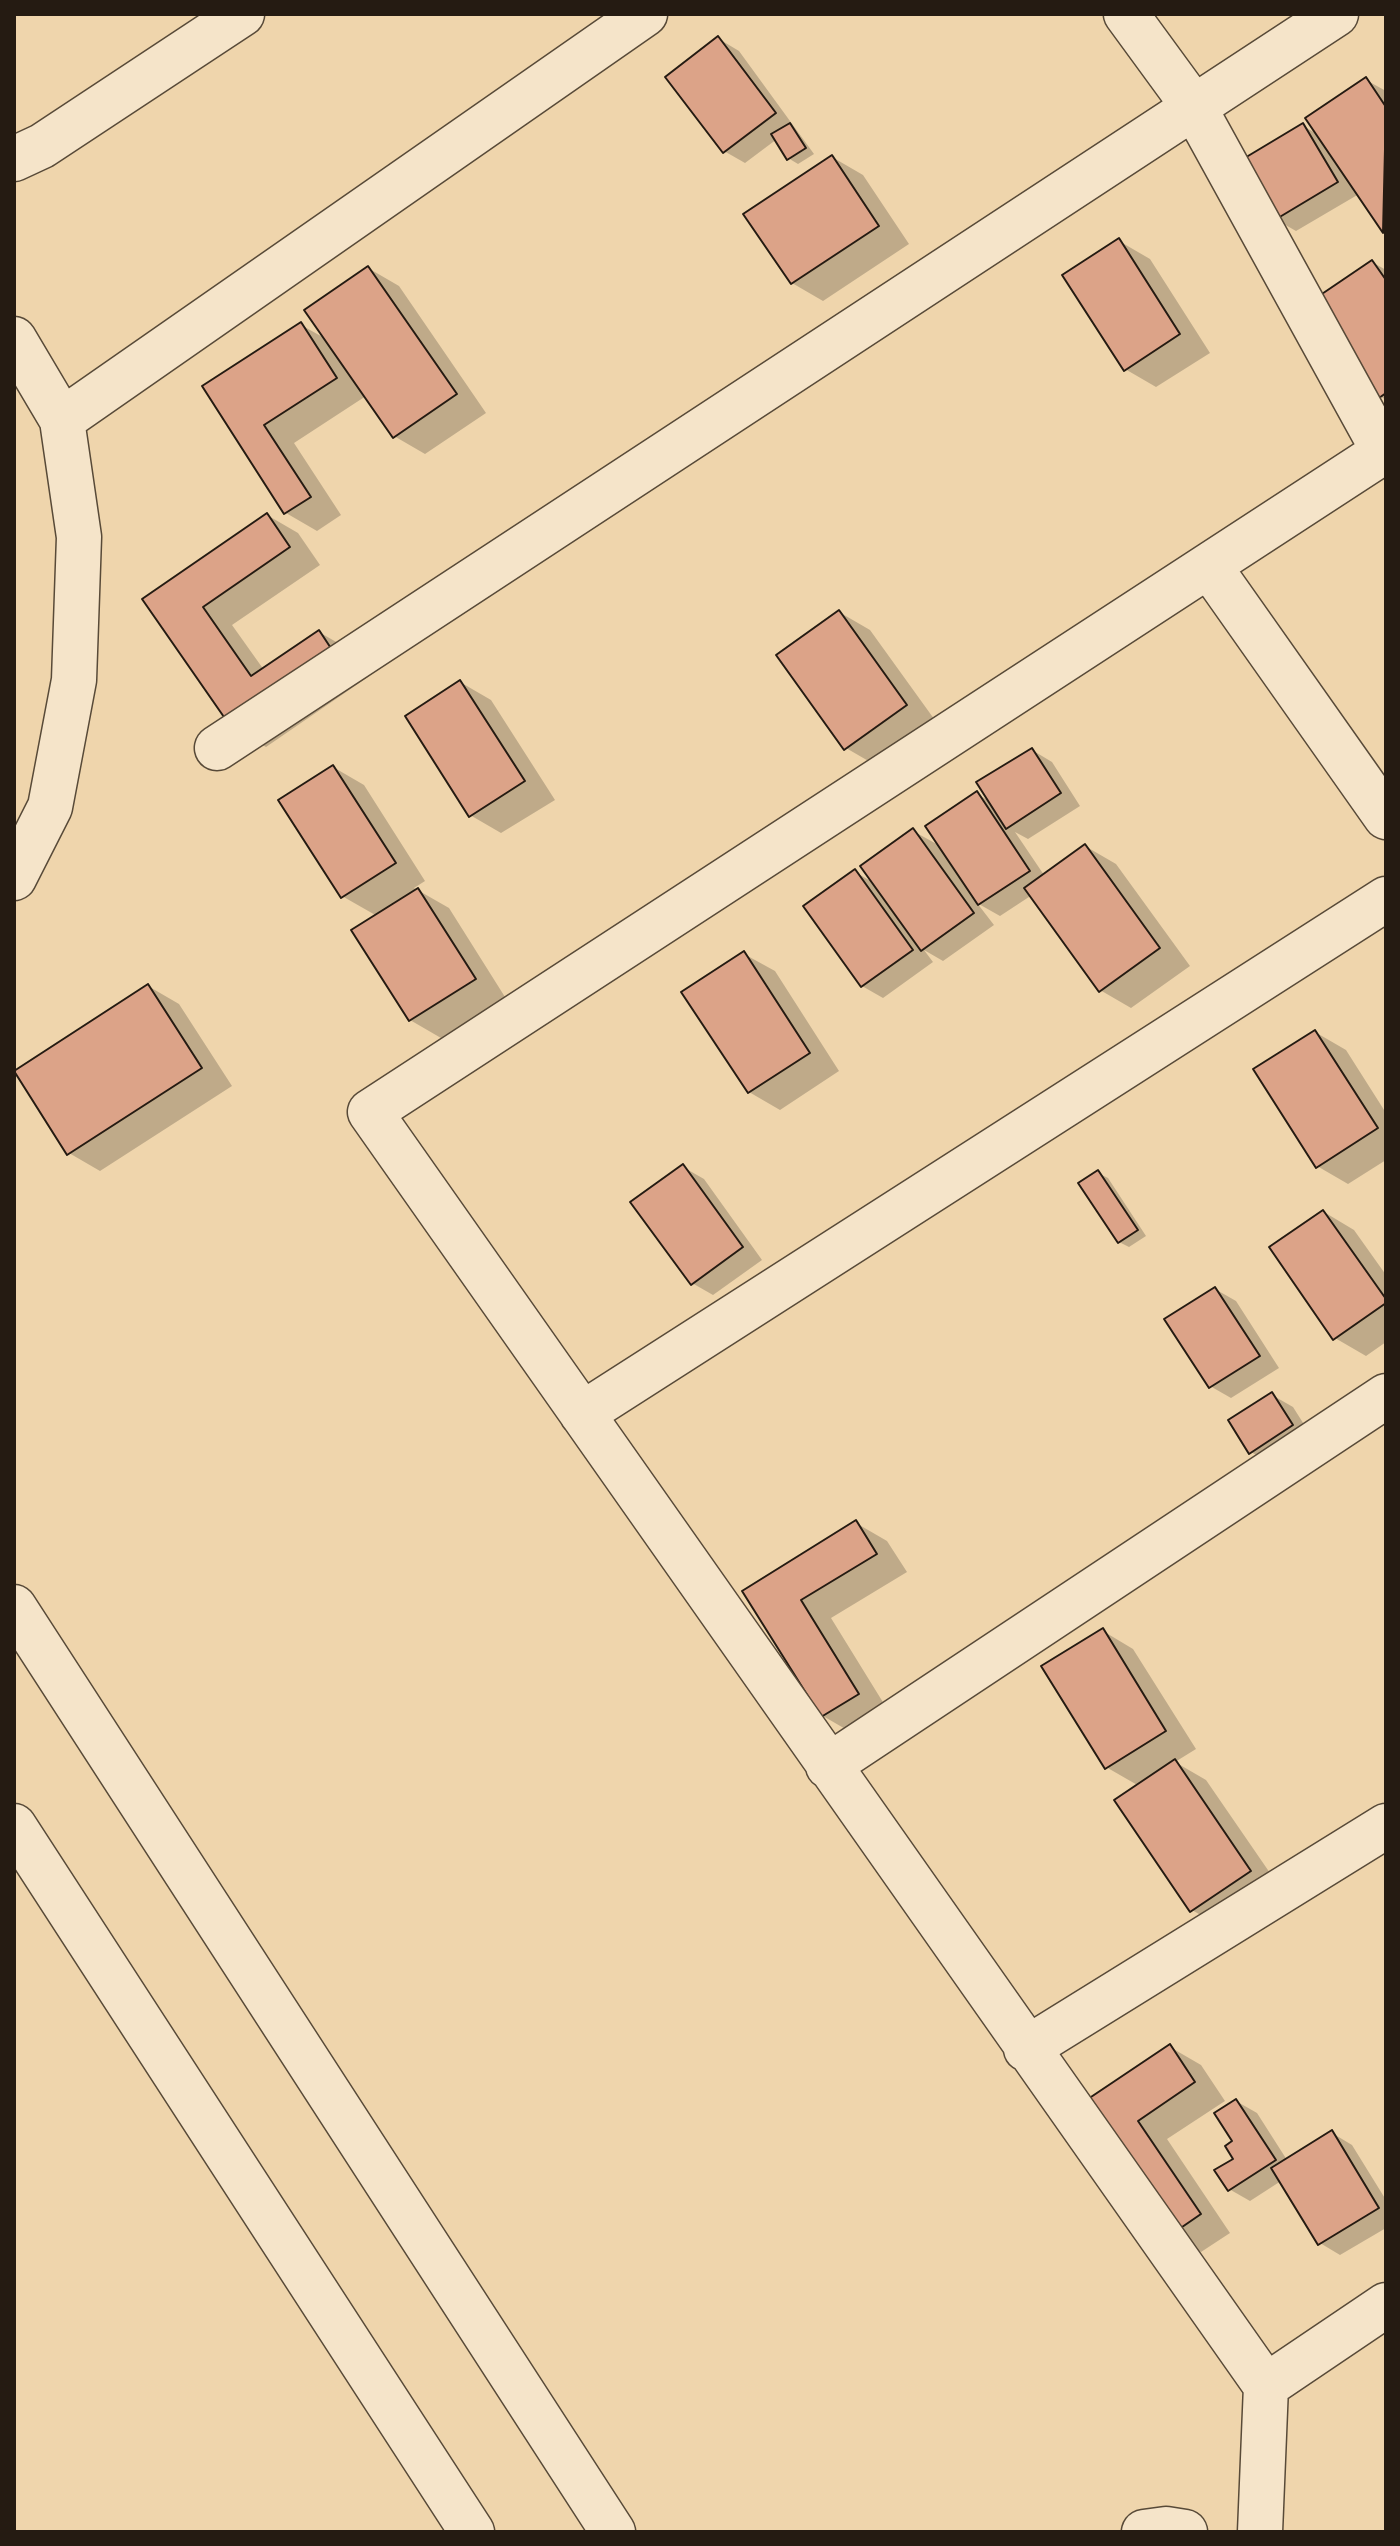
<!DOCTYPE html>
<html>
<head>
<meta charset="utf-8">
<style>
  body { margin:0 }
  #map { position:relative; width:1400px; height:2546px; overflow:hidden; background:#efd5ac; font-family:"Gentium Book Plus",serif }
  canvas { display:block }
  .frame { position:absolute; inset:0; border:16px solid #251b12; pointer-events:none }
</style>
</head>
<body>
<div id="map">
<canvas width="1400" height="2546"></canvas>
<div class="frame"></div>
</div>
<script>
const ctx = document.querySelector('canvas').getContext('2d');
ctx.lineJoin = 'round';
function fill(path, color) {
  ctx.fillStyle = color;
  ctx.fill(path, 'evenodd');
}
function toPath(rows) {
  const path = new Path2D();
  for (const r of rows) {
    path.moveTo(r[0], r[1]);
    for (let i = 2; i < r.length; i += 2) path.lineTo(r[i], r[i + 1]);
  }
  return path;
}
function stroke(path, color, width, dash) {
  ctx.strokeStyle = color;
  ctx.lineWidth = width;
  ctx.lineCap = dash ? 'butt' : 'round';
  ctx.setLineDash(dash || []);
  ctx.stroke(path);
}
const shadow = toPath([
  [719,39,739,51,814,154,798,164,788,158,777,139,745,163,724,151],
  [1366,80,1386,91,1386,232,1359,194,1296,231,1275,219,1303,126,1319,135],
  [832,157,863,175,909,244,823,301,792,283],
  [1119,241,1150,259,1210,353,1156,387,1125,369],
  [1372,262,1386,270,1386,400,1380,396],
  [368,268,399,286,486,413,425,454,394,436,366,396,294,443,341,515,317,531,286,513,204,387,301,325,328,340],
  [267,515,298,533,320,565,232,625,264,670,319,632,350,650,368,677,266,747,235,729,145,599],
  [839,612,870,630,937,723,877,766,846,748],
  [460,682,491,700,555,800,501,833,470,815],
  [1032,750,1052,762,1080,806,1028,839,1015,832,1044,875,1085,846,1116,864,1190,966,1131,1008,1100,990,1032,895,1000,916,977,903,994,925,943,961,924,950,933,962,883,998,862,986,855,872,874,883,913,831,942,847,977,794,991,802],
  [333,767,364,785,425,881,414,888,449,908,505,997,441,1038,410,1020,377,916,342,896],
  [744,954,775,971,839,1071,780,1110,749,1092],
  [148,986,179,1004,232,1086,100,1171,69,1153],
  [1315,1032,1346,1050,1386,1113,1386,1160,1348,1184,1317,1166],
  [683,1167,704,1179,762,1260,713,1295,692,1283],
  [1098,1173,1108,1178,1146,1236,1129,1247,1119,1242],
  [1324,1212,1354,1230,1386,1275,1386,1342,1366,1356,1335,1338],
  [1215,1289,1236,1301,1279,1368,1231,1398,1210,1386],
  [1272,1395,1293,1407,1312,1437,1272,1464,1251,1452],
  [856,1523,887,1541,907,1572,831,1618,889,1712,854,1734,823,1716,745,1591],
  [1103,1631,1133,1649,1196,1749,1175,1762,1206,1780,1281,1889,1223,1928,1192,1910,1139,1786,1106,1767],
  [1170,2047,1201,2065,1225,2101,1167,2139,1230,2233,1201,2252,1170,2234,1082,2106],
  [1236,2101,1257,2113,1287,2160,1332,2133,1352,2145,1386,2200,1386,2228,1340,2255,1320,2243,1281,2181,1250,2201,1229,2189,1235,2160]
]);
const building = toPath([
  [718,36,776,113,723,153,665,77,718,36],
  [1366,77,1386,107,1383,233,1305,118,1366,77],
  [790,123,806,148,787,160,771,134,790,123],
  [1303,123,1338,182,1273,221,1238,162,1303,123],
  [832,155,879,226,791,284,743,214,832,155],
  [1119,238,1180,334,1124,371,1062,275,1119,238],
  [1372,260,1386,280,1386,393,1379,398,1313,300,1372,260],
  [368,266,457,394,393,438,304,310,368,266],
  [301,322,337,378,264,425,311,497,284,514,202,386,301,322],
  [267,513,290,547,203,607,251,676,319,630,338,659,233,730,142,599,267,513],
  [839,610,907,705,844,750,776,655,839,610],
  [460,680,525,781,469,817,405,716,460,680],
  [1032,748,1061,793,1006,829,976,782,1032,748],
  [333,765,396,863,341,898,278,800,333,765],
  [977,791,1030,871,978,905,925,826,977,791],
  [913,828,974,913,921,951,860,866,913,828],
  [1085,844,1160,948,1099,992,1024,888,1085,844],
  [855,869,913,950,861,987,803,906,855,869],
  [418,888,476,979,409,1021,351,930,418,888],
  [744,951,810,1053,748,1093,681,992,744,951],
  [148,984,202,1068,67,1155,14,1071,148,984],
  [1315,1030,1378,1128,1316,1168,1253,1069,1315,1030],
  [683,1164,743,1247,691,1285,630,1202,683,1164],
  [1098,1170,1138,1230,1118,1243,1078,1183,1098,1170],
  [1323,1210,1386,1299,1386,1303,1333,1340,1269,1247,1323,1210],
  [1215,1287,1260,1356,1209,1388,1164,1319,1215,1287],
  [1272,1392,1293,1425,1249,1454,1228,1420,1272,1392],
  [856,1520,877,1554,801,1600,859,1694,821,1717,742,1591,856,1520],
  [1103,1628,1166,1731,1105,1769,1041,1666,1103,1628],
  [1175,1759,1251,1871,1190,1912,1114,1800,1175,1759],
  [1170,2044,1195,2082,1138,2121,1201,2214,1169,2236,1079,2105,1170,2044],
  [1236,2099,1276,2160,1228,2191,1214,2170,1233,2159,1225,2146,1232,2141,1214,2113,1236,2099],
  [1332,2130,1379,2208,1318,2245,1271,2168,1332,2130]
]);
const minor = toPath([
  [1126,14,1194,107,1384,452],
  [1386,450,370,1112,1266,2386,1386,2305],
  [1209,566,1386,817],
  [217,748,1336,14],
  [582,1414,1386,899],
  [14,1607,613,2532],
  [828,1766,1386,1396],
  [14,1826,472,2532],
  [1026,2049,1386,1826],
  [1144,2532,1166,2529,1185,2532],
  [1260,2532,1266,2386]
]);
const tertiary = toPath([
  [14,159,42,146,242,14],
  [14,339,62,420,79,537,74,680,50,807,14,878],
  [62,420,645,14]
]);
fill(shadow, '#0003');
fill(building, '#dca388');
stroke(building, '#251b12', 2);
stroke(minor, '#584a38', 47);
stroke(tertiary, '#584a38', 47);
stroke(minor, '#f5e4c9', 44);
stroke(tertiary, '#f5e4c9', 44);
</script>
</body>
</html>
